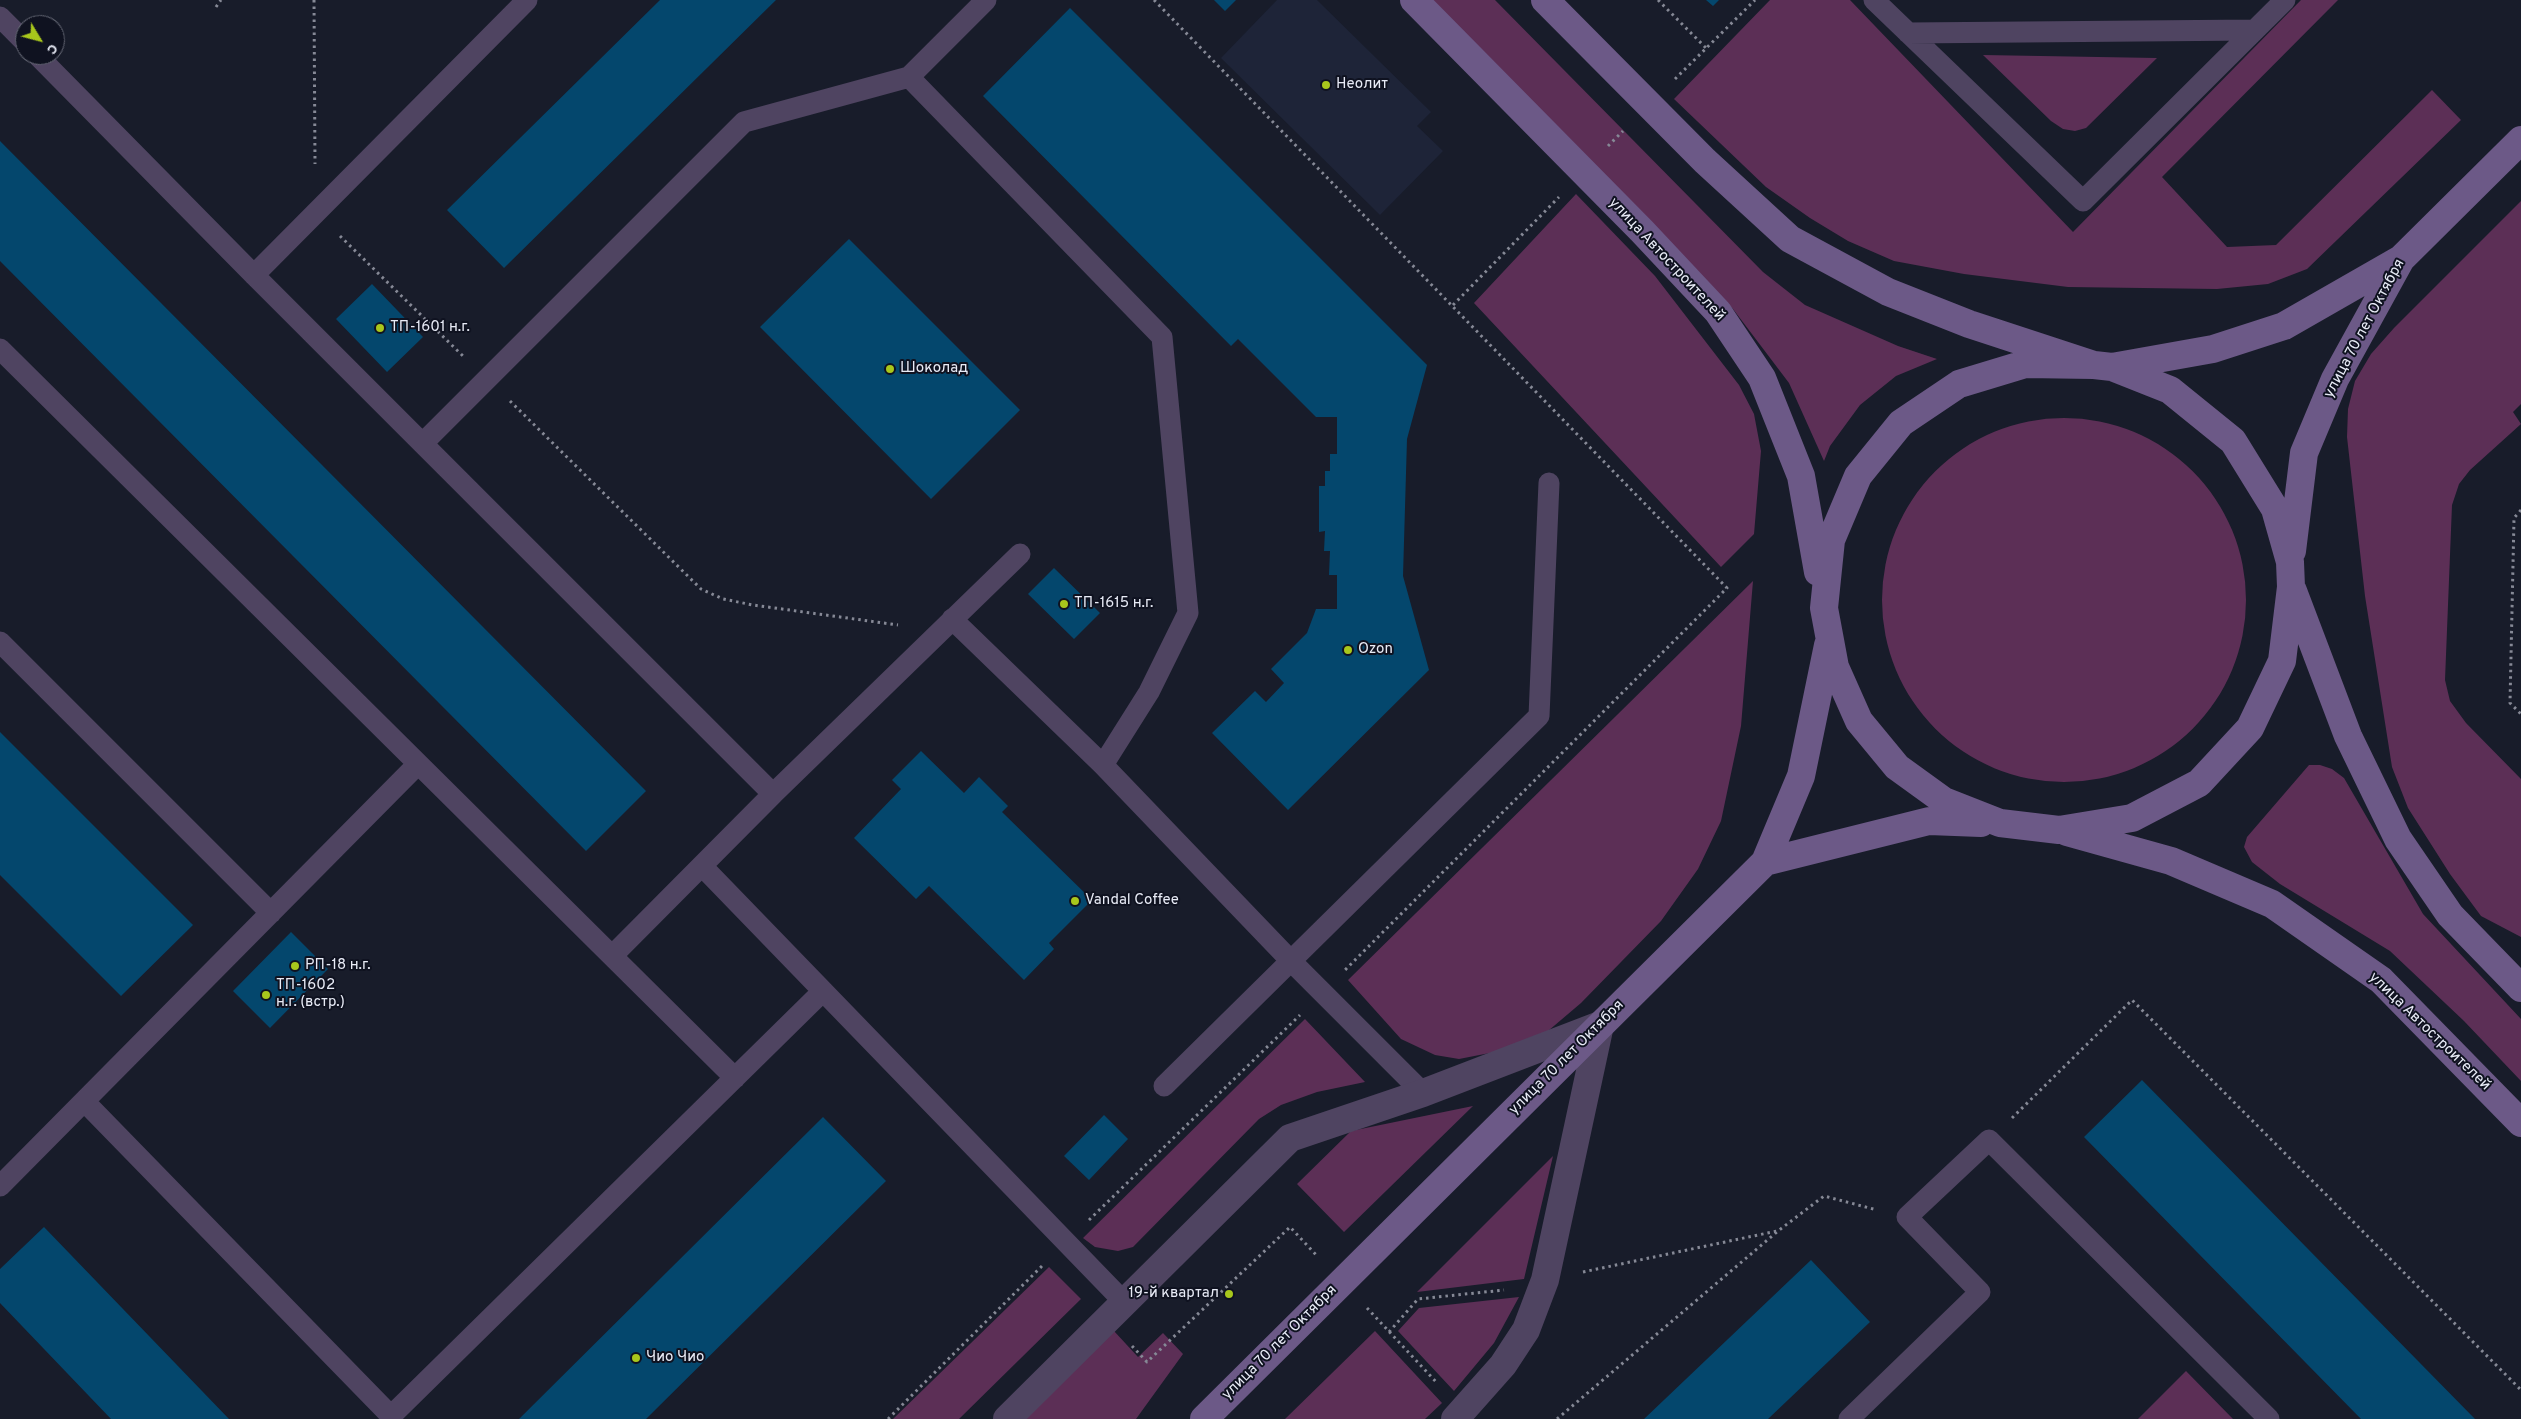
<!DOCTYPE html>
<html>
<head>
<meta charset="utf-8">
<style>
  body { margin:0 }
  #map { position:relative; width:2521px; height:1419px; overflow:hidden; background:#181c2a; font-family:Overpass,sans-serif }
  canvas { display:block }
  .north { position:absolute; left:15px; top:15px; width:50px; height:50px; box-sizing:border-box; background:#0f1220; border:1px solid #666976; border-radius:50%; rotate:127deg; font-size:14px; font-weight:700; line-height:20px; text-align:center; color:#e8ebf6 }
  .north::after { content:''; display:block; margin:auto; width:18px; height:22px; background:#a8c71c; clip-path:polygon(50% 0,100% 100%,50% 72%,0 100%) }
</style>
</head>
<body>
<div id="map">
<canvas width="2521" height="1419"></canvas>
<div class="north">С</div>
</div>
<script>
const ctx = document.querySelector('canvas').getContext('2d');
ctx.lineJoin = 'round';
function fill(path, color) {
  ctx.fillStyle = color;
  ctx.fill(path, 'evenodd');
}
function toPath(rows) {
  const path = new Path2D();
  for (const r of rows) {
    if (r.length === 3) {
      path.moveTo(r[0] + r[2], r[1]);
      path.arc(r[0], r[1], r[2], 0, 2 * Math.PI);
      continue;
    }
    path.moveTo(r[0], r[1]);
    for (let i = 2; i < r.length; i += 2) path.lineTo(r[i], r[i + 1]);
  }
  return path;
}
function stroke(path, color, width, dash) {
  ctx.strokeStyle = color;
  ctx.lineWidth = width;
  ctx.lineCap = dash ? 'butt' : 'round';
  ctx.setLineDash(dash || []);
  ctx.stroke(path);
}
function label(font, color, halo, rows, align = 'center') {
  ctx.font = font + ' Overpass,sans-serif';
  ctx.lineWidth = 4;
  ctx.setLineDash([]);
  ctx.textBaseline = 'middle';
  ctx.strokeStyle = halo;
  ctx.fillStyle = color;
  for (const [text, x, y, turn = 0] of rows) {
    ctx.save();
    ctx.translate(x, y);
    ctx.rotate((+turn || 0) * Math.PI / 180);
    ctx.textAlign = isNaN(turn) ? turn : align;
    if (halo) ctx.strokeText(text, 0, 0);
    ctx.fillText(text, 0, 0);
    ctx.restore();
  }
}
const built = toPath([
  [1277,0,1317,0,1431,112,1417,126,1443,151,1380,215,1221,58]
]);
const green = toPath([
  [1428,0,1495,0,1763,272,1805,305,1898,346,1937,359,1896,376,1860,405,1830,446,1824,461,1789,383,1733,309],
  [1770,0,1850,0,2073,232,2301,0,2338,0,2162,177,2227,247,2276,245,2432,90,2461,120,2307,269,2268,284,2217,289,2068,287,1964,274,1894,261,1848,241,1810,218,1766,187,1674,99],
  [1983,55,2157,58,2086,128,2075,131,2063,129,2051,121],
  [1576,194,1655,276,1739,385,1754,414,1761,451,1754,534,1721,567,1474,303],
  [2521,201,2521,404,2513,412,2521,424,2470,470,2459,484,2452,505,2445,680,2450,701,2466,723,2521,779,2521,937,2481,916,2450,874,2408,808,2392,767,2365,596,2347,437,2348,409,2355,381,2371,354,2394,328],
  [2064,600,182],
  [1753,581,1741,726,1721,821,1698,869,1661,921,1581,1003,1548,1031,1500,1051,1459,1059,1435,1055,1401,1039,1348,980],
  [2309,765,2320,765,2332,769,2344,778,2423,914,2521,1019,2521,1081,2464,1021,2390,951,2280,884,2252,862,2244,847,2247,837],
  [1305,1019,1365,1082,1317,1092,1281,1105,1259,1119,1133,1247,1118,1251,1095,1247,1083,1238],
  [1473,1106,1344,1232,1297,1184,1351,1131],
  [1553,1156,1524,1279,1417,1292],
  [1049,1267,1081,1299,959,1419,893,1419],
  [1519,1297,1494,1343,1454,1391,1398,1331,1419,1308],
  [1114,1331,1138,1357,1163,1333,1183,1354,1136,1419,1025,1419],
  [1375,1331,1442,1403,1425,1419,1285,1419],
  [2186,1371,2233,1419,2138,1419]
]);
const building = toPath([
  [660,0,776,0,504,268,447,210],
  [1214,0,1236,0,1225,11],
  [1706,0,1719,0,1713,6],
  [1070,8,1427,365,1407,439,1403,576,1429,670,1288,810,1212,733,1255,691,1266,702,1284,683,1271,669,1307,633,1316,609,1337,609,1337,575,1329,575,1330,551,1324,551,1325,531,1319,532,1319,486,1325,486,1325,471,1330,471,1330,454,1337,454,1337,417,1316,417,1238,339,1231,346,983,96],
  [0,141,646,791,586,851,0,261],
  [849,239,1020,410,931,499,760,327],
  [372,284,423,337,387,372,336,319],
  [1054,568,1100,613,1074,639,1028,594],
  [0,732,193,925,121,996,0,875],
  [921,751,964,793,979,777,1008,806,1002,812,1092,900,1049,943,1054,949,1024,980,929,886,916,899,854,838,901,789,892,780],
  [291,932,328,969,270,1028,233,991],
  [2142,1080,2475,1419,2361,1419,2084,1137],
  [1104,1115,1128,1139,1089,1180,1064,1156],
  [823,1117,886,1181,646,1419,519,1419],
  [44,1227,229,1419,111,1419,0,1303,0,1269],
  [1811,1260,1870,1322,1768,1419,1644,1419]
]);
const path = toPath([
  [314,0,315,164],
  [1154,0,1727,588,1345,970],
  [1658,0,1706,48],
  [216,7,221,0],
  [1675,79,1755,0],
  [1608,146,1623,131],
  [340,236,464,357],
  [1453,305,1559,197],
  [510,401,701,589,723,599,753,605,898,625],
  [2521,510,2514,518,2510,703,2521,714],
  [2012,1118,2132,1000,2521,1390],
  [1089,1220,1300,1015],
  [1583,1272,1777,1231],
  [1367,1308,1438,1384],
  [1389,1332,1418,1299,1504,1290],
  [1132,1346,1147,1362,1290,1227,1318,1257],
  [888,1419,1042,1266],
  [1557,1419,1778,1231,1824,1196,1877,1210]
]);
const lane = toPath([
  [1874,0,2083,201,2285,0],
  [0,17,25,42],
  [1908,33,2255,30],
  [37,55,254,275,773,794,612,956],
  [909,77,1162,337,1188,613,1149,692,1103,765,1292,962,1423,1093],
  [254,275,527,0],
  [0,349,735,1078],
  [423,443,744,122,909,77,986,0],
  [952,619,1103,765],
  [0,642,271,913],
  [773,794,1020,554],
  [702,866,1125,1303],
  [1164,1086,1539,716,1549,483],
  [84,1101,391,1416,822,992],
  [0,1186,418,764],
  [1849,1419,1980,1292,1907,1217,1989,1140,2269,1419]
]);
const street = toPath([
  [1007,1419,1290,1138,1423,1093,1600,1025],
  [1455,1419,1503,1365,1526,1330,1545,1280,1600,1025]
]);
const secondary = toPath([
  [1414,0,1642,231,1718,312,1762,378,1801,476,1818,572],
  [1545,0,1705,161,1790,239,1888,292,1969,324,2094,365,2112,367,2170,390,2233,441,2275,509,2290,562,2291,587,2282,661,2250,728,2199,783,2132,818,2059,830,2000,823,1944,801,1897,767,1859,721,1835,667,1824,608,1831,540,1858,476,1901,423,1959,384,2025,364,2094,365],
  [2112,367,2213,349,2284,326,2401,259],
  [2292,551,2304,453,2335,379,2401,259,2521,140],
  [2293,591,2348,736,2398,839,2450,915,2521,988],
  [2067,832,2171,861,2272,904,2381,980,2521,1123],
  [1765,862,1929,821,1981,823],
  [1204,1419,1765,862,1801,776,1828,645]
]);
const markers = [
  [1326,85,5,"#a8c71c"],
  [380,328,5,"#a8c71c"],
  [890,369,5,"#a8c71c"],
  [1064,604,5,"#a8c71c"],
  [1348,650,5,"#a8c71c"],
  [1075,901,5,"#a8c71c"],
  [295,966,5,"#a8c71c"],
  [266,995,5,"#a8c71c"],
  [1229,1294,5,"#a8c71c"],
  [636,1358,5,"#a8c71c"]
];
const poiNames = [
  ["Неолит",1336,85],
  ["ТП-1601 н.г.",390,328],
  ["Шоколад",900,369],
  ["ТП-1615 н.г.",1074,604],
  ["Ozon",1358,650],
  ["Vandal Coffee",1085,901],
  ["РП-18 н.г.",305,966],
  ["ТП-1602",276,986],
  ["н.г. (встр.)",276,1003],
  ["19-й квартал",1219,1294,"right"],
  ["Чио Чио",646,1358]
];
const streetNames = [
  ["улица Автостроителей",1666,260,47],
  ["улица 70 лет Октября",2365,329,-62],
  ["улица Автостроителей",2429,1032,44],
  ["улица 70 лет Октября",1567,1058,-45],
  ["улица 70 лет Октября",1280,1343,-45]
];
fill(built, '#1e2438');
fill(green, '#5c2f56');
fill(building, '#04476d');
stroke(path, '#868996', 3, [2.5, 4]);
stroke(lane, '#4f4461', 21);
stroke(street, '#4f4461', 28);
stroke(secondary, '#6c5987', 28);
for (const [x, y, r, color] of markers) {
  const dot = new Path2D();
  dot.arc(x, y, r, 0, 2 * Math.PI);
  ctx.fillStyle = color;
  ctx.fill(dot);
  stroke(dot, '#0f1220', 2);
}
label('15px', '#e8ebf6', '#0f1220', poiNames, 'left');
label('15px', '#e8ebf6', '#0f1220', streetNames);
</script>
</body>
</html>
